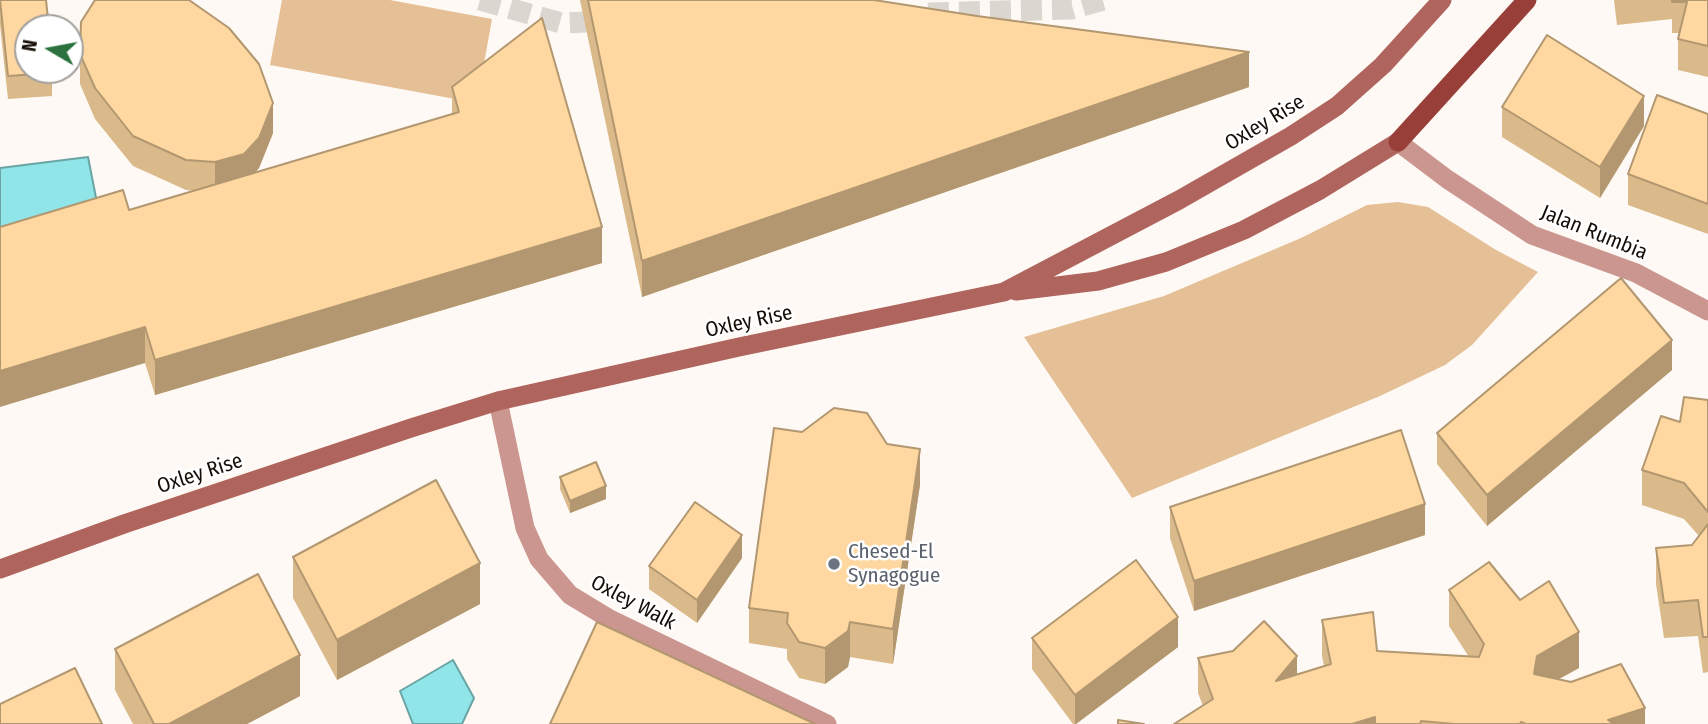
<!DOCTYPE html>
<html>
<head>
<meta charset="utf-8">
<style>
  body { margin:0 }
  #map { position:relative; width:1708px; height:724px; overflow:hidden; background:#fef9f4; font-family:"Fira Sans Condensed",sans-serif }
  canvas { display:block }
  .north { position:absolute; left:14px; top:14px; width:70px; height:70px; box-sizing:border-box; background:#fff; border:2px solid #a29f9b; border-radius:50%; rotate:280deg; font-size:19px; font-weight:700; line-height:28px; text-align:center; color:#160e06 }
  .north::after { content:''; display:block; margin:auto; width:24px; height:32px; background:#2b723f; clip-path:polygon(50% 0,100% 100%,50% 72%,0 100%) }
</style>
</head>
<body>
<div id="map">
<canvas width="1708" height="724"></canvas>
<div class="north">N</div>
</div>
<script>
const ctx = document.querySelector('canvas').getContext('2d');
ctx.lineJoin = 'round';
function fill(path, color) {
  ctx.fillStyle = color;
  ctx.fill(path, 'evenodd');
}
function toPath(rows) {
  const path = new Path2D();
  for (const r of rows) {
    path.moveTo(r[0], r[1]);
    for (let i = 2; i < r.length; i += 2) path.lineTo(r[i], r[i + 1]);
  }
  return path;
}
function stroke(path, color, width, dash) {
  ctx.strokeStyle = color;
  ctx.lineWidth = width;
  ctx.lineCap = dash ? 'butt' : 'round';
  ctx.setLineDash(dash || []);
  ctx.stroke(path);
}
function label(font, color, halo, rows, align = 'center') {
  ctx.font = font + ' "Fira Sans Condensed",sans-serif';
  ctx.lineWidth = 5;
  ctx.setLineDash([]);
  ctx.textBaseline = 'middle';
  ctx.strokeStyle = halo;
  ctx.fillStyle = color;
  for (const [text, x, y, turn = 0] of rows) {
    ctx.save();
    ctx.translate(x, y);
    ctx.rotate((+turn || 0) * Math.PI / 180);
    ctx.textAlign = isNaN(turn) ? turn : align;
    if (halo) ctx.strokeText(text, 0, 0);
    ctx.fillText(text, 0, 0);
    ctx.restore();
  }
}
const green = toPath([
  [282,0,390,0,492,19,477,103,270,65],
  [1398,202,1428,207,1496,250,1538,272,1472,345,1445,365,1380,396,1132,498,1024,337,1164,296,1301,238,1367,205]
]);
const water = toPath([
  [88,157,101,223,0,251,0,168,88,157],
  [453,660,474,698,462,724,413,724,400,691,453,660]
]);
const motorwayTunnel = toPath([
  [480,0,561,23,612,21],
  [928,13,1072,9,1103,0]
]);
const minor = toPath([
  [1398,142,1447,179,1532,235,1636,273,1708,311],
  [498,401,525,528,539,559,570,595,608,618,827,724]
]);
const secondary = toPath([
  [1016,291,1098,281,1166,262,1244,230,1320,190,1398,142],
  [0,569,124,524,411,428,498,401,739,347,1004,292,1179,200,1291,136,1337,106,1383,65,1442,0]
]);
const primary = toPath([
  [1398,142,1527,0]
]);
const wall = toPath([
  [0,0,52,70,52,96,8,99,0,25],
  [580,0,874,0,1249,87,642,297],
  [1614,0,1708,0,1708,77,1678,70,1678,39,1680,33,1672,33,1672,19,1617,25],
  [80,54,273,133,259,168,255,173,452,114,452,87,602,263,155,395,145,363,129,210,194,191,186,190,133,166,95,119,80,84],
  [1502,107,1644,126,1600,198,1502,137],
  [1708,114,1708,234,1628,205,1628,174],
  [1672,370,1487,526,1437,464,1437,433],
  [1708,400,1708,672,1703,673,1698,636,1664,638,1656,584,1656,548,1692,545,1699,536,1684,519,1642,505,1642,470,1680,422],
  [887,444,920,485,893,664,850,657,848,667,825,684,799,678,787,659,787,649,749,643,749,608],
  [560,477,606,499,570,513,560,489],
  [1170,507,1425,535,1194,611,1170,538],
  [293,557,480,604,337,680,293,598],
  [742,558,697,623,649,589,649,566],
  [1449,590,1520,600,1579,668,1559,679,1645,724,1174,724,1203,706,1198,693,1198,658,1297,674,1324,666,1322,656,1322,620,1377,651,1469,657,1449,626],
  [1032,638,1178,647,1076,724,1073,724,1032,669],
  [115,649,300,696,247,724,133,724,115,690]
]);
const shadedWall = toPath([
  [1249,52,1249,87,642,297,642,261],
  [1644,96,1644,126,1600,198,1600,167],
  [273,103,273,133,259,168,244,184,215,193,215,162],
  [602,227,602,263,155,395,155,360],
  [145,327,145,363,0,407,0,371],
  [1672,340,1672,370,1487,526,1487,495],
  [920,449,920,485,893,664,893,629],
  [606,486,606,499,570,513,570,501],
  [1425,504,1425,535,1194,611,1194,581],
  [742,535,742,558,697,623,697,600],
  [480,563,480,604,337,680,337,640],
  [1178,617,1178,647,1076,724,1075,724,1075,695],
  [850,622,850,657,848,667,825,684,825,648],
  [1579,632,1579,668,1537,691,1534,674,1537,656],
  [300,655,300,696,247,724,169,724],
  [1297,656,1297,692,1276,681],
  [1645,708,1645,724,1608,724,1608,720],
  [1375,717,1375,724,1352,724]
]);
const building = toPath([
  [0,0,46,0,49,28,28,28,28,70,52,70,52,73,8,76,0,0],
  [95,0,189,0,229,28,259,64,273,103,259,138,244,154,215,162,186,160,133,136,95,88,80,54,81,22,95,0],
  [588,0,874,0,977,16,1249,52,642,261,588,0],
  [1672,0,1708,0,1708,46,1678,39,1687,2,1672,2,1672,0],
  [542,18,602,227,155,360,145,327,0,371,0,227,123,190,129,210,459,112,452,87,542,18],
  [1547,35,1644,96,1600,167,1502,107,1547,35],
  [1657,95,1708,114,1708,204,1628,174,1657,95],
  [1621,278,1672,340,1487,495,1437,433,1621,278],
  [1684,397,1708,400,1708,512,1684,483,1642,470,1661,416,1680,422,1684,397],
  [834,408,867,413,887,444,920,449,893,629,850,622,848,631,825,648,799,642,787,623,788,613,749,608,774,428,802,432,834,408],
  [1401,430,1425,504,1194,581,1170,507,1401,430],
  [596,462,606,486,570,501,560,477,596,462],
  [436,480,480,563,337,640,293,557,436,480],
  [695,502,742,535,697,600,649,566,695,502],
  [1708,524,1708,637,1703,637,1698,600,1664,603,1656,548,1692,545,1708,524],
  [1136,560,1178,617,1075,695,1032,638,1136,560],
  [1489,562,1520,600,1549,581,1579,632,1537,656,1534,674,1571,682,1621,664,1645,708,1608,720,1614,724,1526,724,1521,722,1520,724,1454,724,1421,721,1420,724,1375,724,1375,717,1352,724,1174,724,1213,699,1198,658,1233,651,1264,621,1297,656,1276,681,1331,664,1322,620,1373,612,1377,651,1479,657,1484,644,1449,590,1489,562],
  [258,574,300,655,169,724,154,724,115,649,258,574],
  [597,622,815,724,550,724,597,622],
  [75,668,102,724,0,724,0,704,75,668],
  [1118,720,1144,724,1118,724,1118,720]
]);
const markers = [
  [834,564,7,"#6b7280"]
];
const streetNames = [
  ["Oxley Rise",1265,123,-31],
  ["Jalan Rumbia",1594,233,22],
  ["Oxley Rise",749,322,-12],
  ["Oxley Rise",200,474,-18],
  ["Oxley Walk",633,603,28]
];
const worshipNames = [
  ["Chesed-El",848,552],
  ["Synagogue",848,576]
];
fill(green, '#e5c097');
fill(water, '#8fe5e8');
stroke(water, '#6ba4a4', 2);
stroke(motorwayTunnel, '#dbd6d0', 21, [21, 10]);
stroke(minor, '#cb9690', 19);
stroke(secondary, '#af645d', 19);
stroke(primary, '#993f39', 19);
fill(wall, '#daba8a');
fill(shadedWall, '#b29770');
fill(building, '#fed8a0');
stroke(building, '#b29770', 2);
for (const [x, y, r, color] of markers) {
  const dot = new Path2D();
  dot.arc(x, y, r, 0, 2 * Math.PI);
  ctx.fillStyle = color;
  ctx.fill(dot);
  stroke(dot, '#fff', 2.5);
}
label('21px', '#160e06', '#fff', streetNames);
label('21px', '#5b616d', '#fff', worshipNames, 'left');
</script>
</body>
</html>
